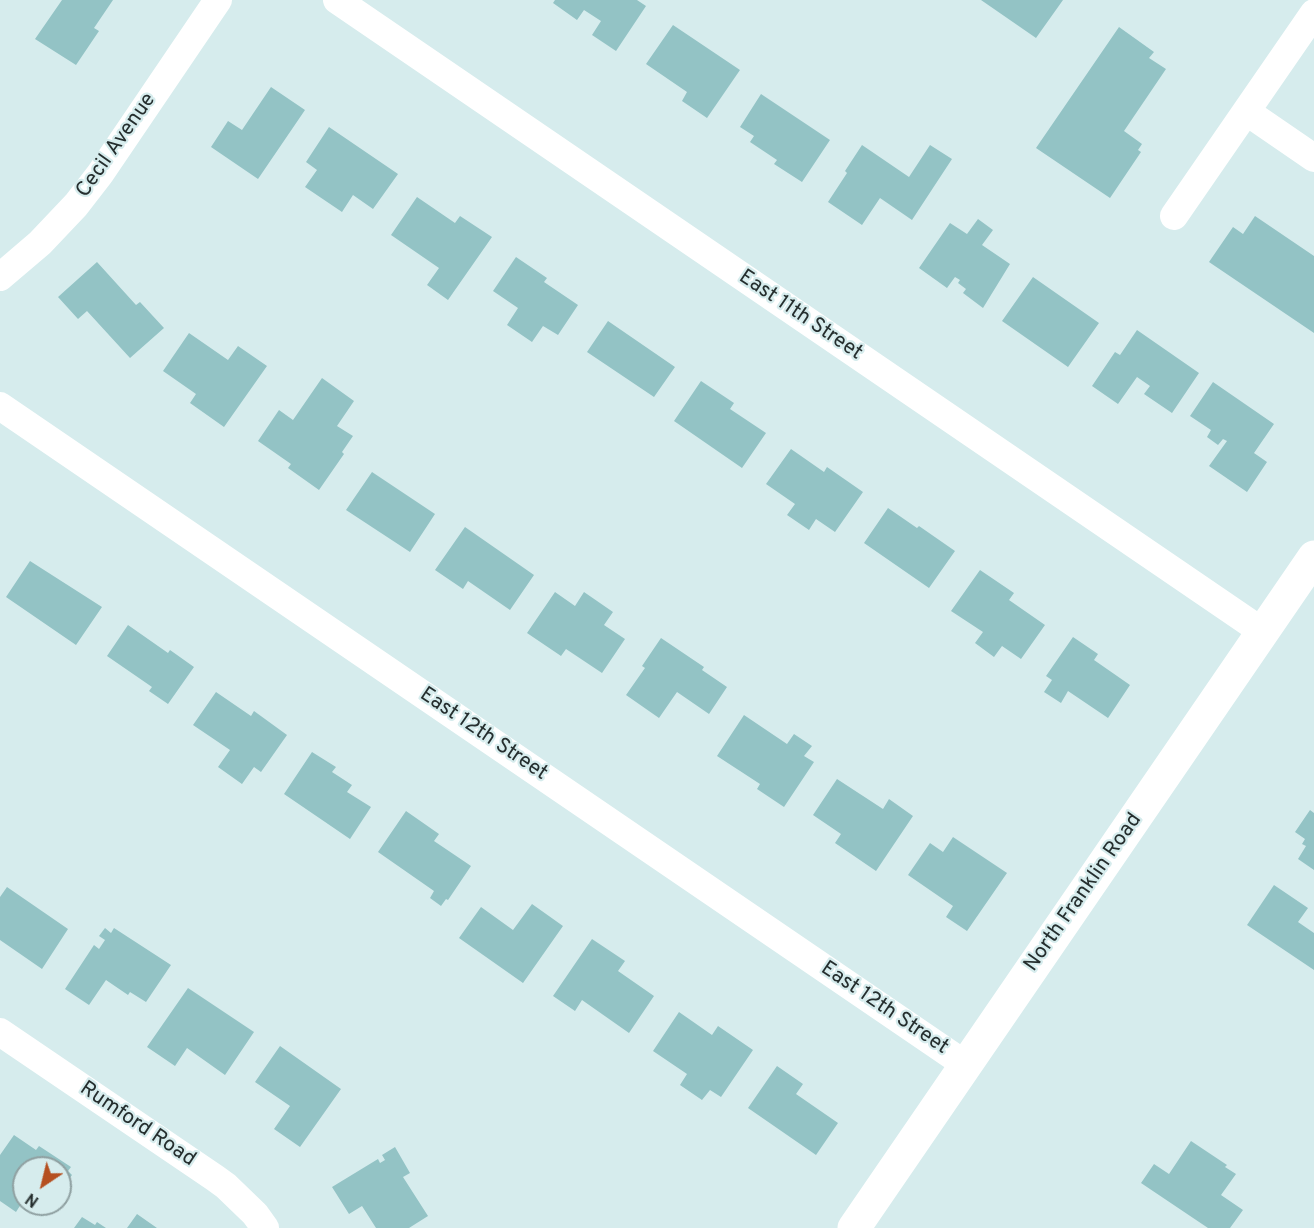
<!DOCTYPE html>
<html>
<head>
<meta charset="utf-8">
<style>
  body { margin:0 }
  #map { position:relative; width:1314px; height:1228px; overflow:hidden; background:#d6eced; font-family:Overpass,sans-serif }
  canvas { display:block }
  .north { position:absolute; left:12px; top:1156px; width:60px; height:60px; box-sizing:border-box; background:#d6eced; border:2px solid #8fa0a1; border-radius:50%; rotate:215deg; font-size:16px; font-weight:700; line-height:24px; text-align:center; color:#252e2e }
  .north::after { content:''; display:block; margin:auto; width:21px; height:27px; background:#b55021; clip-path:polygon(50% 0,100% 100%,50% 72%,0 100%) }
</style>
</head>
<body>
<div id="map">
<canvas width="1314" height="1228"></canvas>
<div class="north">N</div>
</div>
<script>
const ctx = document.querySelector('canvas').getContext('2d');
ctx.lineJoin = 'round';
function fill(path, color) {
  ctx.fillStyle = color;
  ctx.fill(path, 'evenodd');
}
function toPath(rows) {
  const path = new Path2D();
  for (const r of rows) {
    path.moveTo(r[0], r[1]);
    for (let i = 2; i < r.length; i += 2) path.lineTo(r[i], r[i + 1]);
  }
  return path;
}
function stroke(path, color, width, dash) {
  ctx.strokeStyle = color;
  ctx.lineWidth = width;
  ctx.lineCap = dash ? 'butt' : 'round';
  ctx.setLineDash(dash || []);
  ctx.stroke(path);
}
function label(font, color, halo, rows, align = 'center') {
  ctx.font = font + ' Overpass,sans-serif';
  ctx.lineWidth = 4.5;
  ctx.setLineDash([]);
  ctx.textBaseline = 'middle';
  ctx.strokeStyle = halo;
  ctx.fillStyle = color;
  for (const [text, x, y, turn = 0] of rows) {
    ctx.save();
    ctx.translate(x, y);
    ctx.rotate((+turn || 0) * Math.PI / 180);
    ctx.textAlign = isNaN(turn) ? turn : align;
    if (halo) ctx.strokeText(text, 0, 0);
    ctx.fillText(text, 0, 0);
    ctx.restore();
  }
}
const building = toPath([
  [62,0,113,0,94,28,99,31,76,65,35,39],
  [555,0,637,0,646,6,616,51,592,35,601,21,584,10,577,20,553,3],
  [981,0,1063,0,1036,38],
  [673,25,740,70,707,118,682,101,687,92,646,64],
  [1119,27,1154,52,1149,58,1166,69,1124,131,1142,144,1138,150,1141,152,1110,198,1036,148],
  [271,87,305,110,258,179,211,147,228,121,242,130],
  [761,94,830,140,802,182,774,164,777,160,750,142,754,136,740,127],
  [329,127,398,174,373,209,353,195,342,212,305,187,317,170,306,162],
  [862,145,909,177,930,145,952,159,912,220,880,198,862,225,828,202,847,173,845,171],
  [417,197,455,223,460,216,492,237,448,300,427,285,439,268,391,235],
  [1255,216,1314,256,1314,333,1209,262,1233,227,1243,234],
  [978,219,993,230,982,245,1010,264,983,308,963,293,966,289,958,283,960,280,955,277,947,288,919,268,950,223,967,234],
  [516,257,547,278,544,282,578,305,558,335,543,326,532,342,507,325,518,308,493,291],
  [97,262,136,305,140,302,164,328,130,358,87,311,78,319,58,297],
  [1033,277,1099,323,1068,367,1002,321],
  [608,321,675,367,654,397,587,352],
  [1137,330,1199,373,1172,413,1144,394,1150,386,1137,377,1118,404,1092,386,1115,352,1120,355],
  [189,333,228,360,238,346,267,366,224,427,190,403,196,394,163,371],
  [322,378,354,401,337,426,353,436,342,452,344,454,319,490,288,468,291,464,258,441,279,410,293,420],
  [701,381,734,403,730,409,766,433,742,468,674,421],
  [1213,382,1274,424,1254,453,1267,462,1247,492,1209,466,1227,441,1223,439,1218,445,1207,437,1211,430,1190,416],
  [791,449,824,472,827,467,863,492,835,532,816,519,809,530,787,515,795,504,766,484],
  [372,472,435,514,410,552,346,510],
  [888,508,917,528,919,526,955,551,929,588,864,543],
  [465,527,534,575,510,610,468,581,463,589,435,570],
  [30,561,102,607,76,645,6,597],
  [980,570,1014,593,1009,600,1045,625,1021,659,1002,646,994,657,975,643,983,632,951,611],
  [555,592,575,606,584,592,613,612,604,625,625,639,602,673,566,649,561,656,527,633],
  [128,625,168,653,170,650,194,667,168,704,149,691,152,687,107,656],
  [1073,637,1098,654,1094,660,1130,685,1108,718,1068,691,1061,703,1044,692,1052,680,1046,676],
  [661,638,704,667,702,670,727,687,709,714,677,692,659,718,626,695,645,668,642,666],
  [216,692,251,716,254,711,287,735,261,772,254,767,242,784,218,767,230,750,193,725],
  [744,715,787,744,794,734,812,746,804,756,814,762,784,807,757,789,760,784,717,756],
  [312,752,336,767,332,772,352,785,347,792,371,807,350,839,284,794],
  [837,779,883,809,889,799,913,816,876,871,835,843,841,834,813,815],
  [1310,810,1314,813,1314,870,1298,859,1306,846,1302,844,1305,839,1295,832],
  [406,811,439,834,434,841,471,866,448,900,446,899,441,906,430,898,434,891,378,852],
  [953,837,1007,873,967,931,946,917,953,906,908,875,930,843,943,852],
  [1274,885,1308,908,1298,922,1314,933,1314,970,1247,925],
  [7,887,68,929,42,969,0,940,0,897],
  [532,904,563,926,523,983,459,938,481,907,513,930],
  [105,928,111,933,114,928,171,965,146,1002,130,992,128,995,106,980,89,1005,65,989,94,945,99,949,105,940,99,936],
  [592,939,625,961,618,971,654,996,629,1033,582,1000,575,1011,553,996],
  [188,988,254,1032,225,1075,187,1048,175,1066,147,1047],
  [679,1012,712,1035,718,1026,753,1050,721,1097,710,1090,702,1100,680,1085,687,1074,653,1051],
  [280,1046,341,1089,300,1147,274,1129,290,1106,255,1082],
  [777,1066,803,1084,796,1094,838,1123,816,1155,748,1108],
  [14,1135,36,1150,39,1146,71,1167,68,1171,72,1175,60,1192,60,1168,24,1168,24,1202,23,1201,16,1212,0,1201,0,1155],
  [1191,1141,1227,1165,1225,1167,1236,1174,1221,1195,1243,1210,1230,1228,1208,1228,1141,1183,1154,1164,1169,1174],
  [395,1147,410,1173,403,1177,428,1216,409,1228,376,1228,362,1206,349,1214,332,1187,378,1159,380,1163,385,1160,382,1155],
  [26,1204,52,1204,43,1216],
  [137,1214,157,1228,127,1228],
  [82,1217,95,1225,97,1222,106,1228,74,1228]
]);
const minor = toPath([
  [337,0,1263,632],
  [1247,112,1314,158],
  [1174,216,1314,13],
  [0,277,40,243,76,205,100,174,218,0],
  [0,406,966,1065],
  [0,1032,215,1178,226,1186,255,1214,265,1228]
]);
const major = toPath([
  [854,1228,1314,557]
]);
const streetNames = [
  ["Cecil Avenue",117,146,-55],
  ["East 11th Street",800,316,34],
  ["East 12th Street",483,735,34],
  ["North Franklin Road",1084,893,-55],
  ["East 12th Street",884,1009,34],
  ["Rumford Road",137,1125,34]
];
fill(building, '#93c3c5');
stroke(minor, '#fff', 28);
stroke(major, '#fff', 33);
label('21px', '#252e2e', '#d6eced', streetNames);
</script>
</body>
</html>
